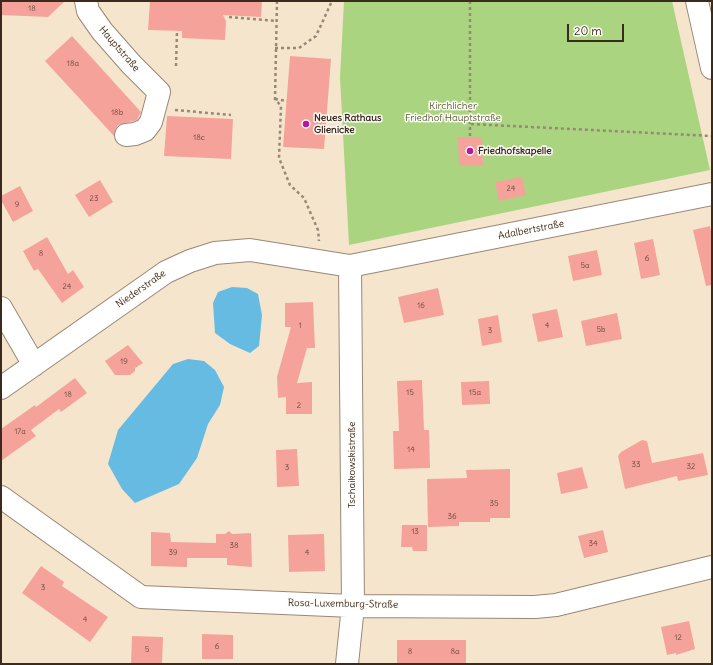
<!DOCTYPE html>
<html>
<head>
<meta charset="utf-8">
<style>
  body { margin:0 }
  #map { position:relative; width:713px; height:665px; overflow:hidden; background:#f6e5cd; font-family:Delius,sans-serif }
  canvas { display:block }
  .frame { position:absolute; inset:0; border:2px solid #3b2a1e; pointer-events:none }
  .scale { position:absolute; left:567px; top:24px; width:57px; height:18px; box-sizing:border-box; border:2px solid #3b2a1e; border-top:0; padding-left:5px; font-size:12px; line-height:14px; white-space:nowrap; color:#3b2a1e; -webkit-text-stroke:3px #fdfcf7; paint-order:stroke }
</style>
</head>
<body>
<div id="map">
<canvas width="713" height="665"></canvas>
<div class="frame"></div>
<div class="scale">20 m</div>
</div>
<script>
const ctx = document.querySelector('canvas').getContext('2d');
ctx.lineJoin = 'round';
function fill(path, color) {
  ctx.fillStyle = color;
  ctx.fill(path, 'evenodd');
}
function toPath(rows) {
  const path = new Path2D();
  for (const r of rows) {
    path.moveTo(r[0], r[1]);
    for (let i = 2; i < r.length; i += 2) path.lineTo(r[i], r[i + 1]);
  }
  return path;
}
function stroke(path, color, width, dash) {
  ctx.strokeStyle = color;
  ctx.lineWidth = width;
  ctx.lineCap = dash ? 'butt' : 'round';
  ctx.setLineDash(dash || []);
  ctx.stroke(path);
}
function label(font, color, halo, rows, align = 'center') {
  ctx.font = font + ' Delius,sans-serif';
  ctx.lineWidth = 3;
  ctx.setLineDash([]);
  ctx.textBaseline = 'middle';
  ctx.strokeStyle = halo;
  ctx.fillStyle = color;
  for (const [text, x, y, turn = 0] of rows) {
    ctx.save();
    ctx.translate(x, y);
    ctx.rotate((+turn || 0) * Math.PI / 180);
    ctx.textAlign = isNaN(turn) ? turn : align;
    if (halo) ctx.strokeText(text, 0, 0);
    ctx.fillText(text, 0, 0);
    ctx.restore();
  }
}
const green = toPath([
  [344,1,672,1,710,170,349,245,340,78]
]);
const water = toPath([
  [232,287,247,288,258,294,262,315,259,346,250,353,230,344,215,333,213,303,218,292],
  [188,359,204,361,215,370,224,387,220,405,208,424,197,458,179,484,135,503,122,489,108,464,118,430,173,364]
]);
const building = toPath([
  [1,1,65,1,48,17,1,15],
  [150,1,262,1,261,17,223,15,226,21,225,40,182,38,182,31,148,30],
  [72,36,141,112,137,120,118,125,115,130,114,136,45,61],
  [290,56,331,59,324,149,283,147],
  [167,116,233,119,231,159,164,156],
  [458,137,482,137,483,165,459,166],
  [522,177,526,195,499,201,495,182],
  [100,180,113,202,89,217,75,195],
  [20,186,33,211,13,222,1,200,1,196],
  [710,226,712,236,712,285,706,286,693,230],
  [47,237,68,274,73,270,84,287,62,303,38,269,34,271,23,251],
  [653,239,660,275,641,279,634,243],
  [597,250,602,275,573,281,568,256],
  [438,288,444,315,404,323,398,297],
  [313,302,315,348,307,348,297,383,312,382,312,414,286,414,286,397,278,398,277,377,291,327,285,327,285,303],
  [557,309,563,337,538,342,532,314],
  [617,313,622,339,586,346,581,321],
  [498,315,502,342,482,346,478,319],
  [128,345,143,363,135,368,135,371,130,375,115,375,105,361],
  [75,378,87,393,61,412,59,409,31,430,36,436,1,461,1,429,35,405,36,407],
  [422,380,424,430,429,430,430,468,394,469,393,431,399,431,397,381],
  [489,381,490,404,462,405,461,382],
  [642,440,647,441,652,463,703,453,708,475,678,481,677,476,625,489,618,456,621,452],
  [297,449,299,486,277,487,276,450],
  [582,467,588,488,561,494,557,473],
  [510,469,510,518,490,518,490,522,459,522,459,526,428,527,427,479,467,478,466,470],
  [402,525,427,525,427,551,413,551,412,547,401,547],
  [603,530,608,552,584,558,578,536],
  [229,531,232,534,251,533,252,567,227,565,227,558,187,558,187,567,151,566,151,532,170,533,171,542,216,543,216,534,225,534],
  [324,534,325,571,289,572,288,535],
  [41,566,64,582,62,586,108,617,90,642,22,593],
  [689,621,695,649,676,655,676,653,667,655,661,627],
  [202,634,233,635,233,659,202,659],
  [132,636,163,637,162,664,131,664],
  [397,640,466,640,466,664,397,664]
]);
const path = toPath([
  [277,1,275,99,281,106,279,158,290,185,304,198,318,230,319,241],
  [470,1,470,137],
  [229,17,276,21],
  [275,48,299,48,316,36,332,1],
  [176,66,177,31],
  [275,99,287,101],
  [175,110,231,115],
  [471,124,712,136]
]);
const minor = toPath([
  [86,1,88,11,102,31,131,64,159,92,151,122,145,130,135,134,126,135],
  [697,1,712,68],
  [1,308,34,365],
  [1,388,166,272,190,261,215,253,250,250,350,266,712,194],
  [1,497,141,597,353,606,535,607,556,605,712,567],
  [347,664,353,606,350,266]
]);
const markers = [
  [306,124,4,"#b5179e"],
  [470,151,4,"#b5179e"]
];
const numberNames = [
  ["18",32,9],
  ["18a",73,64],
  ["18b",117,113],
  ["18c",199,138],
  ["24",511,189],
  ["23",94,199],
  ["9",17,205],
  ["8",41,254],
  ["6",647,259],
  ["5a",585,266],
  ["24",67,287],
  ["16",421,306],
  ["1",300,326],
  ["4",547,326],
  ["5b",601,330],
  ["3",490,331],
  ["19",124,362],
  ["15",410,393],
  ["15a",475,393],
  ["18",68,395],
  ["2",299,406],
  ["17a",20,432],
  ["14",411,450],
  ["33",636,465],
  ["32",691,467],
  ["3",287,468],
  ["35",494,504],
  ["36",452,517],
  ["13",415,532],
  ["34",593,544],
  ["38",234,546],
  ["39",173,553],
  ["4",307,553],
  ["3",43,588],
  ["4",85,620],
  ["12",678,638],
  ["6",217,647],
  ["5",147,650],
  ["8",410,652],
  ["8a",455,652]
];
const streetNames = [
  ["Hauptstraße",119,49,49],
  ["Adalbertstraße",531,230,-11],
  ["Niederstraße",141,289,-35],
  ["Tschaikowskistraße",352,465,-90],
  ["Rosa-Luxemburg-Straße",343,604,1]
];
const parkNames = [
  ["Kirchlicher",453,106],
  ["Friedhof Hauptstraße",453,118]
];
const poiNames = [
  ["Neues Rathaus",314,118],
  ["Glienicke",314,130],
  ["Friedhofskapelle",478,151]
];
fill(green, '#aad480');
fill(water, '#65bbe1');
fill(building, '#f5a39a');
stroke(minor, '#988876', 24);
stroke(path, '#988876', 2.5, [3, 3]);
stroke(minor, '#fff', 22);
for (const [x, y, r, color] of markers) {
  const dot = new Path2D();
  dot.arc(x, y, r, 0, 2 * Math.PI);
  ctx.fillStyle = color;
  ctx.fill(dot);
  stroke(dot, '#fdfcf7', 1.5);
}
label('8px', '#6a483d', null, numberNames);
label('10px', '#3b2a1e', '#fdfcf7', streetNames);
label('10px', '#5c5d3b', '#fdfcf7', parkNames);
label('bold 10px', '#3b2a1e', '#fdfcf7', poiNames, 'left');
</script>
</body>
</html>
